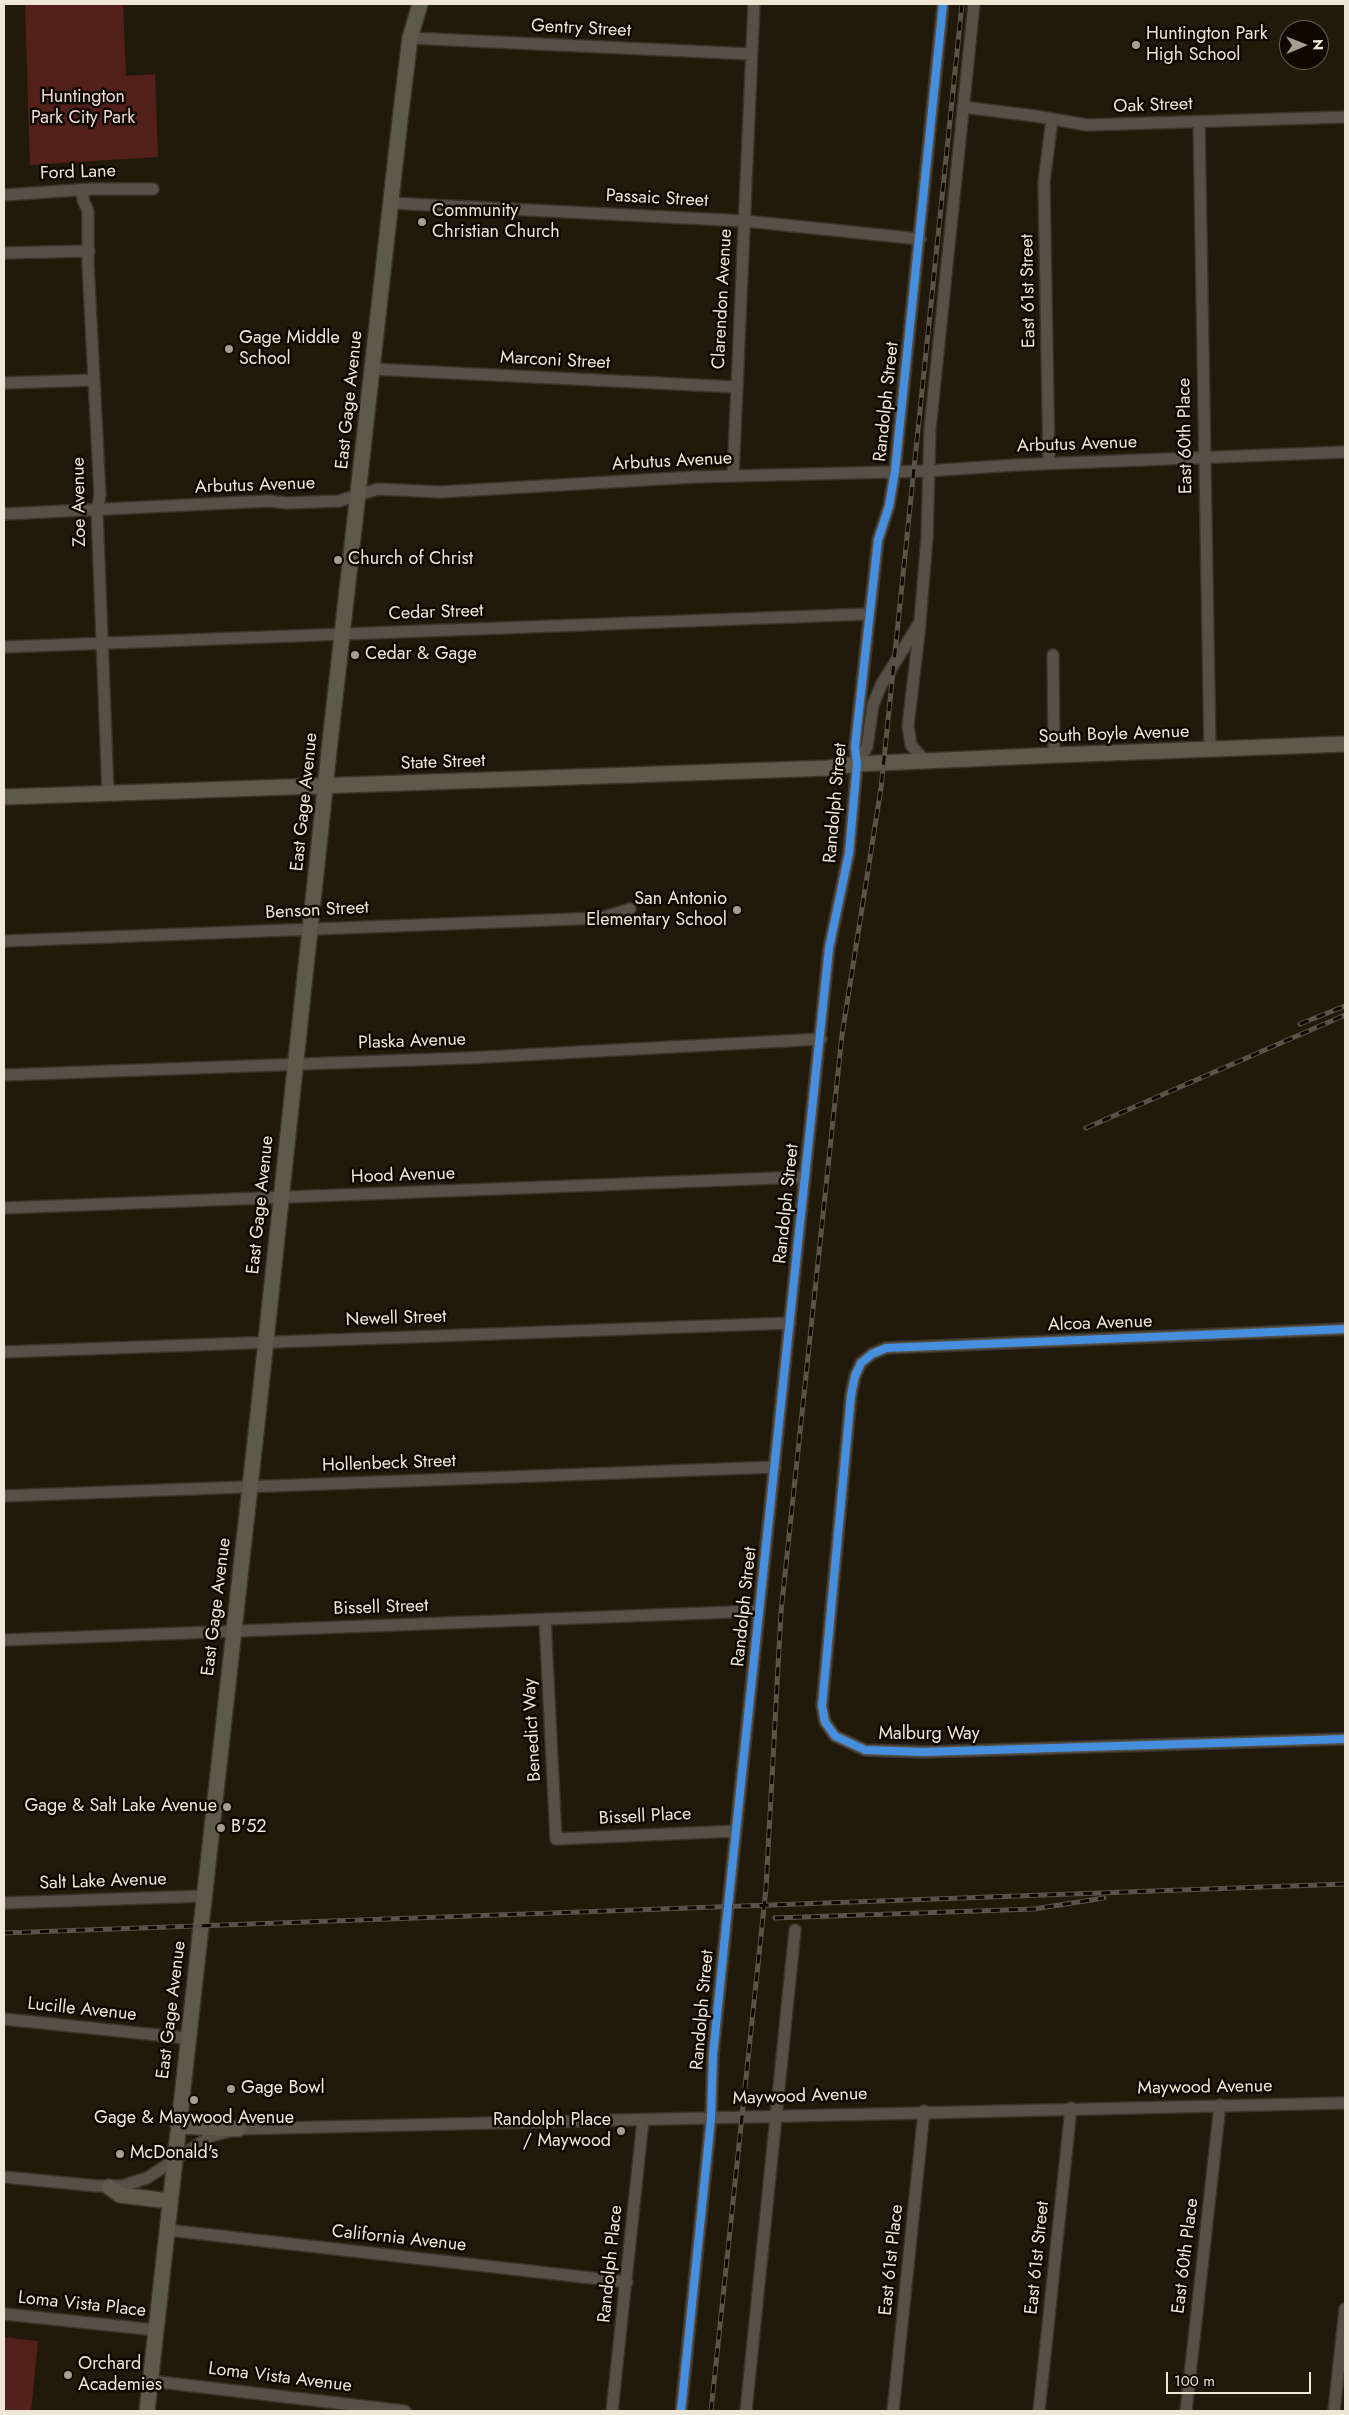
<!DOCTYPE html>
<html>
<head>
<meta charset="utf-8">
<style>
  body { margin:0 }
  #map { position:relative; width:1349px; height:2415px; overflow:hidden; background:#211a0a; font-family:Jost,sans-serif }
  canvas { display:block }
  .frame { position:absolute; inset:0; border:5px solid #efe6d5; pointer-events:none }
  .north { position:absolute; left:1279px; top:20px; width:50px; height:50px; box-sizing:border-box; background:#0e0801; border:1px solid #686156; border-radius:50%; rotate:89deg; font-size:14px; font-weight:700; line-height:20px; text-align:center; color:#efe6d5 }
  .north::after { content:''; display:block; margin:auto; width:18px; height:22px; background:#a79f8e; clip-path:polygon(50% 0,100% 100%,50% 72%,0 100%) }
  .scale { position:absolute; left:1166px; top:2372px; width:145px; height:22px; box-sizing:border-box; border:2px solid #efe6d5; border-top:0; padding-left:6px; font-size:15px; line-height:18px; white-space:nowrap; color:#efe6d5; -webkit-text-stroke:4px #0e0801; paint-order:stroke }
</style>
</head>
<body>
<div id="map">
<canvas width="1349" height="2415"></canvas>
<div class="frame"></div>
<div class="north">N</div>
<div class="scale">100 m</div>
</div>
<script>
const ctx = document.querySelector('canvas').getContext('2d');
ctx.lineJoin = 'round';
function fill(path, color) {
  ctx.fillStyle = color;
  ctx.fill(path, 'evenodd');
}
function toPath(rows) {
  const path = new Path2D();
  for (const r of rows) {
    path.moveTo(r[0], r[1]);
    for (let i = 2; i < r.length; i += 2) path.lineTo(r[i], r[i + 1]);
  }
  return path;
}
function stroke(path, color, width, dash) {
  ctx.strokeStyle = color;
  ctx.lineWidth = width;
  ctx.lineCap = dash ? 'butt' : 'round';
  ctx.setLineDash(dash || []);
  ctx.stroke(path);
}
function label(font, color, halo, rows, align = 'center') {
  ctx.font = font + ' Jost,sans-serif';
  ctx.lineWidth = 5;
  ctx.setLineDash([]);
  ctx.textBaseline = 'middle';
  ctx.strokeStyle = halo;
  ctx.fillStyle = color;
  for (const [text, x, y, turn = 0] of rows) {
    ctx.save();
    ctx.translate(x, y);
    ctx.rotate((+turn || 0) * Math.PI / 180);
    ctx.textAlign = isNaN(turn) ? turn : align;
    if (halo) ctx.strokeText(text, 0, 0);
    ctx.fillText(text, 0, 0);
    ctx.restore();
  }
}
const green = toPath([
  [25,4,123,4,126,76,155,74,158,157,30,165],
  [4,2337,38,2341,31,2411,4,2411]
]);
const minor = toPath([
  [410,38,751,54],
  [963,107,1035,116,1087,125,1345,117],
  [1199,122,1210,750],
  [83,190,83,200,88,211,88,264,100,495,97,511,108,793],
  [4,195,92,189,153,189],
  [391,203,745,221,920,239],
  [4,253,89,251],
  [372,369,737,387],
  [4,383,94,380],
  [1049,463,1044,182,1052,119],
  [733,476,754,4],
  [4,514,269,501,287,503,339,501,378,489,440,492,695,477,927,471,1015,465,1345,452],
  [920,624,908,726,911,745,925,761],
  [4,647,869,614],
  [1053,655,1054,755],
  [857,764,867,747,873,705,881,685,920,622,927,537,930,429,974,4],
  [4,941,601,918,630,909],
  [4,1075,467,1058,821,1039],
  [4,1208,804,1177],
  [1345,1329,886,1348,872,1354,861,1363,855,1376,851,1395,822,1706,825,1722,835,1736,865,1750,924,1752,1345,1739],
  [4,1352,790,1323],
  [4,1496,775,1467],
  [545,1619,556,1839,736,1831],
  [4,1640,759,1611],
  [4,1903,203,1896],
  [4,2019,187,2038],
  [4,2177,97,2186,122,2186,147,2178,211,2136,238,2129,1345,2103],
  [167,2230,627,2282],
  [4,2314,156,2330],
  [151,2381,405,2411],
  [612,2411,643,2120],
  [681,2411,711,2118,713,2055,728,1906,829,948,849,853,857,764,855,747,858,719,878,540,889,506,895,471,943,4],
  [746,2411,795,1930],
  [893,2411,924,2111],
  [1039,2411,1071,2108],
  [1186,2411,1220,2105],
  [1334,2411,1345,2309]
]);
const major = toPath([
  [4,797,829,768,857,764,1057,755,1345,744],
  [178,2126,238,2129],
  [109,2187,120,2195,170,2201],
  [147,2411,258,1415,330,742,400,120,410,38,420,4]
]);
const rail = toPath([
  [1300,1024,1345,1006],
  [1086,1128,1345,1015],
  [775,1918,1034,1909,1104,1898],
  [4,1933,1345,1884],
  [711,2411,766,1888,781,1612,842,1035,881,788,962,4]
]);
const cycleway = toPath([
  [1345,1329,886,1348,872,1354,861,1363,855,1376,851,1395,822,1706,825,1722,835,1736,865,1750,924,1752,1345,1739],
  [681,2411,711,2118,713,2055,728,1906,829,948,849,853,857,764,855,747,858,719,878,540,889,506,895,471,943,4]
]);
const markers = [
  [1136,45,5,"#a79f8e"],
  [422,222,5,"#a79f8e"],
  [229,349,5,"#a79f8e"],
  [338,560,5,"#a79f8e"],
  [355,655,5,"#a79f8e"],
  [737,910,5,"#a79f8e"],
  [227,1807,5,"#a79f8e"],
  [221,1828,5,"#a79f8e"],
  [231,2089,5,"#a79f8e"],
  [194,2100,5,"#a79f8e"],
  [621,2131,5,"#a79f8e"],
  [120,2154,5,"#a79f8e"],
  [68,2375,5,"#a79f8e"]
];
const streetNames = [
  ["Gentry Street",581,29,3],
  ["Oak Street",1153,106,-2],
  ["Ford Lane",78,173,-2],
  ["Passaic Street",657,199,3],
  ["East 61st Street",1029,291,-91],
  ["Clarendon Avenue",723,299,-87],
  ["Marconi Street",555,361,3],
  ["East Gage Avenue",350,400,-84],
  ["Randolph Street",887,402,-84],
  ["East 60th Place",1186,436,-91],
  ["Arbutus Avenue",1077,445,-2],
  ["Arbutus Avenue",672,462,-3],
  ["Arbutus Avenue",255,486,-2],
  ["Zoe Avenue",80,502,-91],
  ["Cedar Street",436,613,-2],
  ["South Boyle Avenue",1114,735,-2],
  ["State Street",443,763,-2],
  ["East Gage Avenue",305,802,-84],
  ["Randolph Street",836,803,-85],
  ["Benson Street",317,911,-3],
  ["Plaska Avenue",412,1042,-2],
  ["Hood Avenue",403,1176,-2],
  ["Randolph Street",787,1204,-84],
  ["East Gage Avenue",261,1205,-84],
  ["Newell Street",396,1319,-2],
  ["Alcoa Avenue",1100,1324,-2],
  ["Hollenbeck Street",389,1464,-2],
  ["East Gage Avenue",217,1607,-83],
  ["Randolph Street",745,1607,-84],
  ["Bissell Street",381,1608,-2],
  ["Benedict Way",533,1730,-93],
  ["Malburg Way",929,1735],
  ["Bissell Place",645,1817,-3],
  ["Salt Lake Avenue",103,1882,-2],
  ["Lucille Avenue",82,2010,6],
  ["East Gage Avenue",172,2010,-83],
  ["Randolph Street",703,2010,-85],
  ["Maywood Avenue",1205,2088,-1],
  ["Maywood Avenue",800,2097,-2],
  ["California Avenue",399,2239,6],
  ["East 60th Place",1186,2256,-83],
  ["East 61st Street",1038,2258,-84],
  ["East 61st Place",892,2260,-84],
  ["Randolph Place",611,2264,-84],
  ["Loma Vista Place",82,2305,6],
  ["Loma Vista Avenue",280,2378,7]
];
const poiNames = [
  ["Huntington Park",1146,35],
  ["High School",1146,56],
  ["Community",432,212],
  ["Christian Church",432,233],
  ["Gage Middle",239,339],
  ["School",239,360],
  ["Church of Christ",348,560],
  ["Cedar & Gage",365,655],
  ["San Antonio",727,900,"right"],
  ["Elementary School",727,921,"right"],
  ["Gage & Salt Lake Avenue",217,1807,"right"],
  ["B'52",231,1828],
  ["Gage Bowl",241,2089],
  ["Gage & Maywood Avenue",194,2119,"center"],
  ["Randolph Place",611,2121,"right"],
  ["/ Maywood",611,2142,"right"],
  ["McDonald's",130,2154],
  ["Orchard",78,2365],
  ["Academies",78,2386]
];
const parkNames = [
  ["Huntington",83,98],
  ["Park City Park",83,119]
];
fill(green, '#53211a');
stroke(minor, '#393329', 14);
stroke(major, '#393329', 18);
stroke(minor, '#565046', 11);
stroke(major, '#5e5a4b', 15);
stroke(rail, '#595449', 5);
stroke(rail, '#0e0801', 3, [9]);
stroke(cycleway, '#468fdf', 8);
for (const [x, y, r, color] of markers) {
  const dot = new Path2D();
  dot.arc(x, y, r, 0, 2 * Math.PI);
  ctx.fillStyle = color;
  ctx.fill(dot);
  stroke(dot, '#0e0801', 2);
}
label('18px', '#efe6d5', '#0e0801', streetNames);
label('18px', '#efe6d5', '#0e0801', poiNames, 'left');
label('18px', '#f2dad7', '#0e0801', parkNames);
</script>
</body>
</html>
